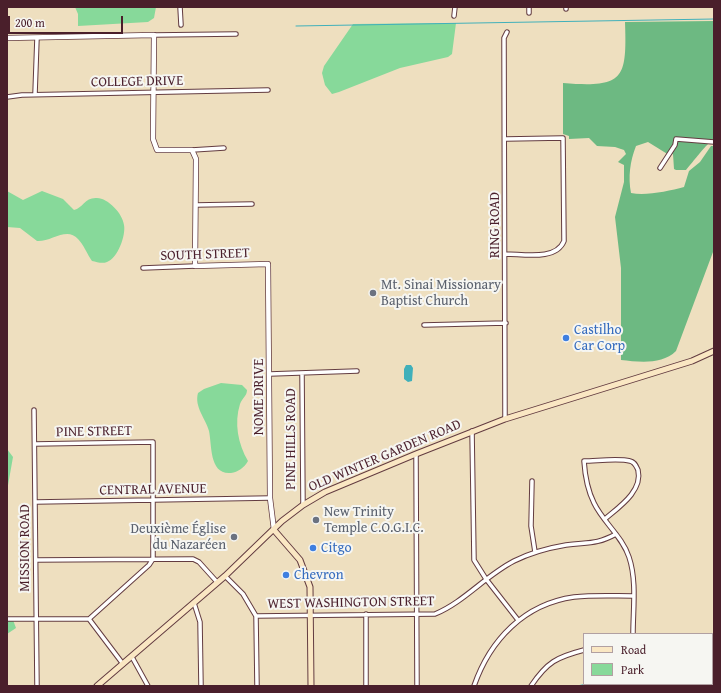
<!DOCTYPE html>
<meta charset="utf-8">
<style>
body{margin:0}
#map{position:relative;width:721px;height:693px;overflow:hidden;background:#eedfbf;font-family:"Gentium Book Plus",serif}
canvas{display:block}
.frame{position:absolute;inset:0;border:8px solid #4a1f2b;pointer-events:none}
.legend{position:absolute;left:583px;top:633px;width:130px;height:52px;box-sizing:border-box;background:#f6f6f2;border:1px solid #b1a0a2;margin:0;padding:5px 7px;list-style:none;font-size:12px;color:#4a1f2b}
.legend li{display:flex;align-items:center;gap:8px;height:20px}
.legend b{width:20px;border:1px solid #b1a0a2}
.scale{position:absolute;left:8px;top:16px;width:115px;height:18px;box-sizing:border-box;border:2px solid #4a1f2b;border-top:0;padding-left:5px;font-size:12px;line-height:14px;white-space:nowrap;color:#4a1f2b;-webkit-text-stroke:3px #f6f6f2;paint-order:stroke}
</style>
<div id="map">
<canvas width="721" height="693"></canvas>
<div class="frame"></div>
<ul class="legend">
<li><b style="height:5px;background:#fae7c3"></b>Road</li>
<li><b style="height:11px;background:#87d99a"></b>Park</li>
</ul>
<div class="scale">200 m</div>
</div>
<script>
const c = document.querySelector('canvas').getContext('2d');
c.lineJoin = 'round';
function paint(path, color) {
  c.fillStyle = color;
  c.fill(path, 'evenodd');
}
function strokePath(path, color, width, dash) {
  c.strokeStyle = color;
  c.lineWidth = width;
  c.lineCap = dash ? 'butt' : 'round';
  c.setLineDash(dash || []);
  c.stroke(path);
}
function write(font, color, halo, rows, align = 'center') {
  c.font = font + ' "Gentium Book Plus",serif';
  c.lineWidth = 4;
  c.setLineDash([]);
  c.textBaseline = 'middle';
  c.strokeStyle = halo;
  c.fillStyle = color;
  for (const [text, x, y, turn = 0] of rows) {
    c.save();
    c.translate(x, y);
    c.rotate((+turn || 0) * Math.PI / 180);
    c.textAlign = isNaN(turn) ? turn : align;
    if (halo) c.strokeText(text, 0, 0);
    c.fillText(text, 0, 0);
    c.restore();
  }
}
const green = new Path2D(`
 M75,7H156L154,18L148,22L78,26V14Z
 M456,23L452,54L448,57L400,68L339,92L332,94L325,85L322,73L324,66L353,24Z
 M7,191L23,200L42,191L63,199L74,210C83,208 85,197 97,198C108,198 123,214 124,225C126,235 118,258 107,262C102,264 97,262 92,261C87,254 84,245 78,239C67,226 51,242 37,241L20,228L7,227Z
 M221,383L242,385L247,390C247,396 242,398 240,404C234,423 238,444 248,461C244,468 238,472 231,473C209,475 212,445 209,431C206,419 194,407 198,393L204,389Z
 M7,449L13,457L7,491Z
 M7,618L13,620L16,628L7,634Z`);
const forest = new Path2D(`
 M714,21V139C708,142 692,163 686,170H676L674,169L673,154L669,155L648,142L636,146C630,161 628,177 631,193C646,196 669,191 684,187L689,171L700,162L711,146H714L713,252L676,351C662,365 639,362 621,360V268L615,217L624,182V165L618,162L626,154L624,150L615,147L597,146L589,138L569,139V136L563,134V83C624,88 627,79 625,22Z`);
const water = new Path2D(`
 M406,365H411L413,368L412,381L408,382L404,379V369Z
 M714,656V686H698V684H712V657Z
 M584,684H663V686H575Z`);
const stream = new Path2D(`
 M296,26L714,19`);
const minor = new Path2D(`
 M180,7L181,25
 M529,7V13
 M566,7V9
 M454,16L455,7
 M154,35L236,34
 M35,94L37,38
 M7,97L22,95L268,90
 M506,139L563,138L564,241C556,261 523,254 506,254
 M192,150L224,148
 M660,168L675,145L676,139L714,142
 M196,205L252,204
 M143,268L195,266
 M424,325L506,323
 M302,373L303,505
 M270,374L357,371
 M34,410L37,686
 M505,419L504,38L507,32
 M472,431L474,560L486,579L518,620
 M35,444L153,442V559L149,565L89,619
 M416,454L417,686
 M532,481L531,526L535,552
 M36,502L270,498
 M605,519C619,507 643,491 638,470C636,466 635,462 630,461C619,458 596,461 584,461C585,476 587,489 594,503C603,522 622,536 629,557C637,581 633,609 633,634
 M36,560L193,559L199,562L217,582
 M225,576L243,594L256,616L257,686
 M194,603L200,622L201,686
 M256,616L435,614C464,602 485,576 514,561C530,553 548,548 566,545C587,542 596,545 616,534
 M7,619H89
 M89,619L123,664
 M132,657L148,686
 M366,686V614
 M474,686C490,640 524,604 574,597C594,595 613,596 633,596
 M531,686C547,662 557,657 584,650`);
const tertiary = new Path2D(`
 M7,38L154,35L153,139L157,150H192L196,159L195,266L268,264L270,498L274,530`);
const secondary = new Path2D(`
 M274,530L300,560L310,587L311,686
 M97,686L225,576L282,521L303,505L325,492L416,454L505,419L692,361L714,351`);
const markers = [
 [373,293,4,"#6b7280"],
 [566,338,4,"#3f7fe0"],
 [316,520,4,"#6b7280"],
 [234,537,4,"#6b7280"],
 [313,548,4,"#3f7fe0"],
 [286,575,4,"#3f7fe0"]
];
const streetNames = [
 ["COLLEGE DRIVE",137,82,-1],
 ["RING ROAD",495,225,-90],
 ["SOUTH STREET",205,255,-2],
 ["NOME DRIVE",259,397,-90],
 ["PINE STREET",94,432,-1],
 ["PINE HILLS ROAD",291,439,-90],
 ["OLD WINTER GARDEN ROAD",385,456,-23],
 ["CENTRAL AVENUE",153,490,-1],
 ["MISSION ROAD",25,548,-90],
 ["WEST WASHINGTON STREET",351,603,-1]
];
const worshipNames = [
 ["Mt. Sinai Missionary",381,285],
 ["Baptist Church",381,301],
 ["New Trinity",324,512],
 ["Temple C.O.G.I.C.",324,528],
 ["Deuxième Église",226,529,"right"],
 ["du Nazaréen",226,545,"right"]
];
const shopNames = [
 ["Castilho",574,330],
 ["Car Corp",574,346],
 ["Citgo",321,548],
 ["Chevron",294,575]
];
paint(green, '#87d99a');
paint(forest, '#6db982');
paint(water, '#40b0ba');
strokePath(stream, '#40b0ba', 1);
strokePath(minor, '#633c41', 5.5);
strokePath(tertiary, '#633c41', 6);
strokePath(secondary, '#633c41', 7);
strokePath(minor, '#fff', 3.5);
strokePath(tertiary, '#fff', 4.5);
strokePath(secondary, '#fae7c3', 5);
for (const [x, y, r, color] of markers) {
  const dot = new Path2D();
  dot.arc(x, y, r, 0, 2 * Math.PI);
  c.fillStyle = color;
  c.fill(dot);
  strokePath(dot, '#f6f6f2', 1.5);
}
write('14px', '#4a1f2b', '#f6f6f2', streetNames);
write('14px', '#5b616d', '#f6f6f2', worshipNames, 'left');
write('14px', '#366cbe', '#f6f6f2', shopNames, 'left');
</script>
